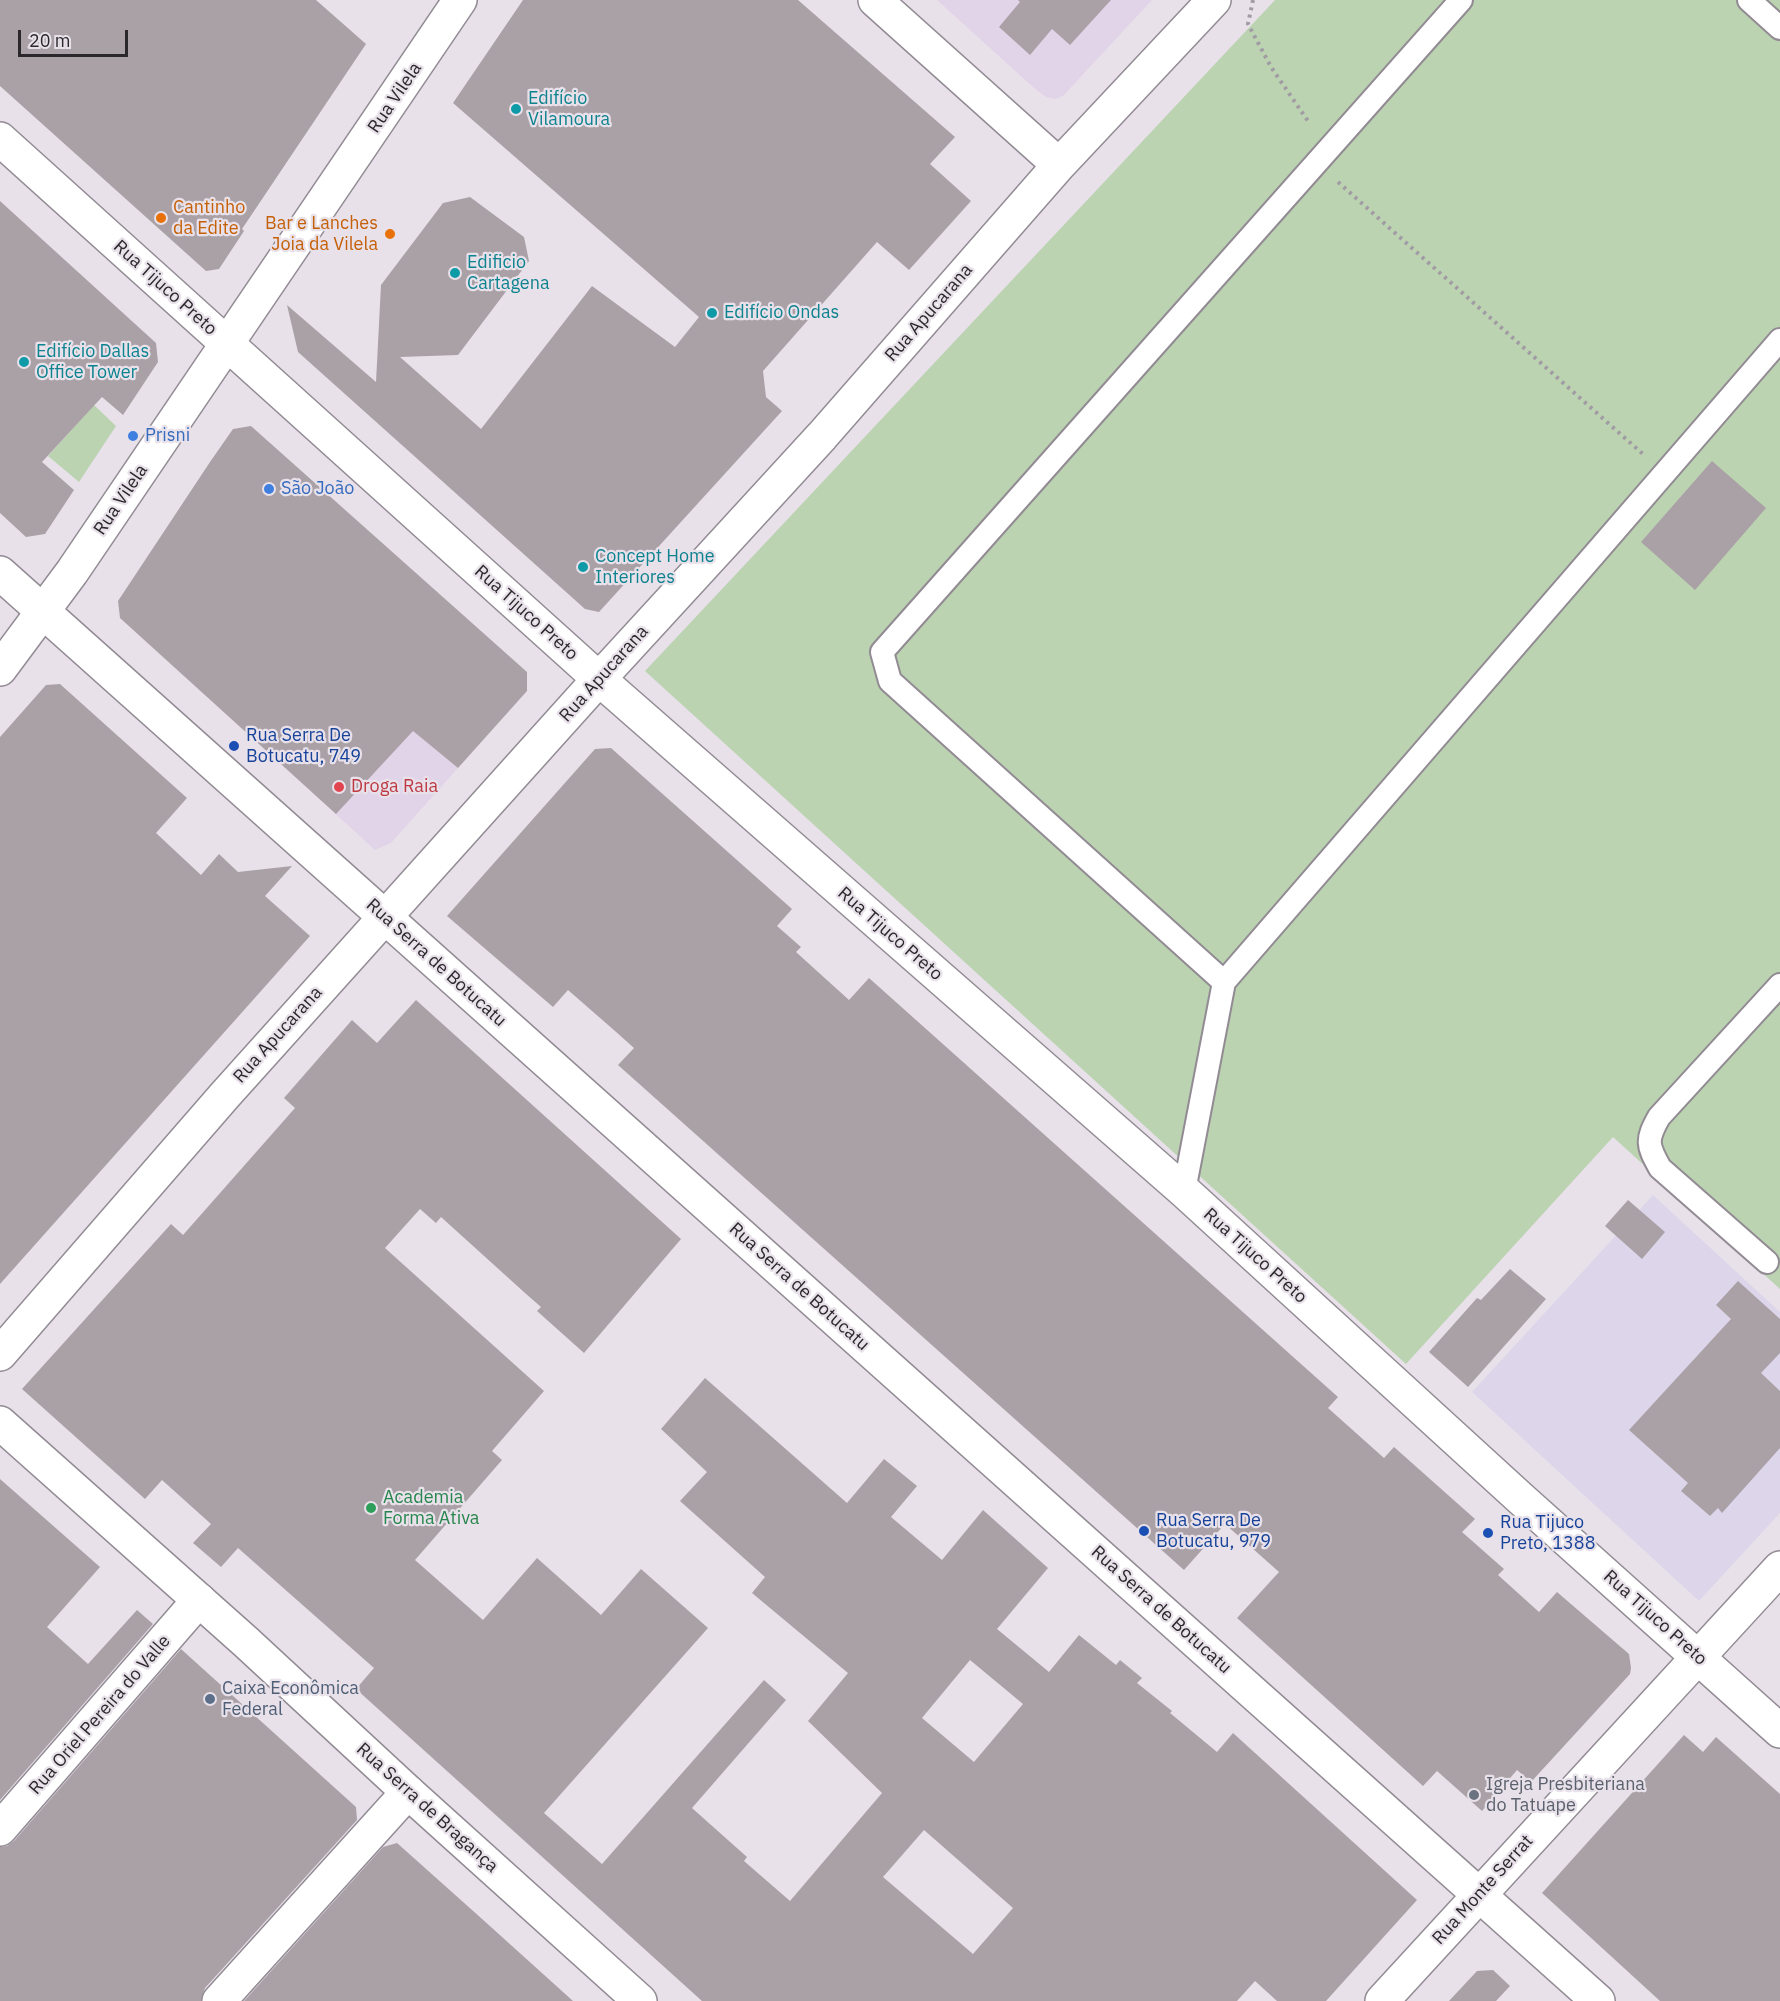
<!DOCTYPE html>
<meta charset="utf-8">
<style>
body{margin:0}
#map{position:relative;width:1780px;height:2001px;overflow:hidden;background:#e8e1ea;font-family:"IBM Plex Sans",sans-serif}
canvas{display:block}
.scale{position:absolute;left:18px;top:30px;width:110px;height:27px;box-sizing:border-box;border:3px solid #2b282c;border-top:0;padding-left:8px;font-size:18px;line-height:21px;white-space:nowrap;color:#2b282c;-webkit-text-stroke:4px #e8e1ea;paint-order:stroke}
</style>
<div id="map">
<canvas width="1780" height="2001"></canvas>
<div class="scale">20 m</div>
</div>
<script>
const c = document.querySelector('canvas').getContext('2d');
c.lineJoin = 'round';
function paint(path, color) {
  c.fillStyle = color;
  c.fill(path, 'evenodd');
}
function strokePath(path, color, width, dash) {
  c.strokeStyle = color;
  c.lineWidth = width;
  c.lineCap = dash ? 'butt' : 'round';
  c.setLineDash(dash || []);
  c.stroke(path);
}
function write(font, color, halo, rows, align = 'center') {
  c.font = font + ' "IBM Plex Sans",sans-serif';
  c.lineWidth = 4.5;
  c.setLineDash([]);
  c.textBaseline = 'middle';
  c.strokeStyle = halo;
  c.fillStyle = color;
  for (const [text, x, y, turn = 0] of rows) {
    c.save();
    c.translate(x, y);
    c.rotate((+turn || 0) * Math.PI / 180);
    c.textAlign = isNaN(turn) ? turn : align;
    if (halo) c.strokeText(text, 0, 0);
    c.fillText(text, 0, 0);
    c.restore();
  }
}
const commercial = new Path2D(`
 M937,0H1152L1063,96L1055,99L1046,97L1034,88Z
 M350,644L389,711L458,768L391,843L375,850L261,746Z`);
const education = new Path2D(`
 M1653,1195L1780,1312V1513L1699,1601L1472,1392Z`);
const green = new Path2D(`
 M1275,0H1780V1289L1613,1137L1406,1364L645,671Z
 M94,405L116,426L79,482L48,456Z`);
const building = new Path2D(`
 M0,0H316L366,44L242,229L244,231L219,269L206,271L0,86Z
 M523,0H798L955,137L930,164L971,201L909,270L877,242L763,371L766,397L782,411L599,612L585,609L298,352L287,305L376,382L381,285L443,203L470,197L524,237L529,261L458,355L400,357L481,429L592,286L675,347L699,317L453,103Z
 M1018,0H1111L1070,45L1052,29L1030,55L999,27L1020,2Z
 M0,201L156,343L158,362L123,415L102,397L42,462L74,490L45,534L26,537L0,513Z
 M251,426L527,672V691L458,768L413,731L336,814L120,618L118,601L210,462L233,429Z
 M1712,461L1766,508L1695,590L1641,542Z
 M60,684L187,798L156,833L201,875L219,854L238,872L292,866L265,896L310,936L0,1284V737L46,685Z
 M611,748L792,909L777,926L801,947L796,952L849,1000L869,978L1338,1397L1328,1408L1384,1458L1394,1447L1475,1519L1462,1532L1504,1569L1498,1575L1539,1612L1557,1592L1629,1654L1631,1668L1630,1674L1531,1782L1517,1770L1482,1811L1437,1771L1423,1786L1237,1618L1279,1572L1225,1524L1184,1570L618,1065L634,1048L615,1031L568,990L553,1007L447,916L595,749Z
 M416,1000L681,1239L584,1353L537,1311L541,1307L525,1293L441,1217L436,1223L420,1209L385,1248L544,1391L492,1451L502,1460L415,1560L483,1620L537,1558L601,1615L641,1569L708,1628L544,1813L602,1864L764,1680L786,1700L692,1808L747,1857L744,1861L790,1901L882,1793L808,1721L848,1673L752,1593L765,1577L680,1501L707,1472L661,1429L705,1378L847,1503L884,1459L917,1486L891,1517L942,1560L983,1510L1048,1568L997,1629L1049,1672L1079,1635L1116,1665L1120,1660L1142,1678L1137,1683L1172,1711L1170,1713L1217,1752L1233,1733L1417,1900L1326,2001H1277L1255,1981L1237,2001H702L356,1689L374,1668L238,1548L221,1567L193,1543L211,1524L162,1480L145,1499L22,1389L171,1224L183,1235L295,1108L284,1098L352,1020L377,1043ZM970,1660L1023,1704L974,1762L922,1718ZM924,1830L1013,1908L973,1954L883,1877Z
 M1628,1200L1665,1232L1642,1259L1605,1226Z
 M1510,1269L1546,1299L1468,1387L1429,1352L1477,1298L1481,1300Z
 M1738,1281L1780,1319V1353L1761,1373L1780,1391V1448L1722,1513L1718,1508L1710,1516L1681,1491L1688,1483L1629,1430L1731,1319L1716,1305Z
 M0,1479L100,1567L47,1627L88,1664L137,1610L153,1624L0,1800Z
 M181,1649L356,1807L357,1820L205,1988L201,2001H0V1847L7,1846L14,1841Z
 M1684,1735L1703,1752L1716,1737L1780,1794V2001H1660L1542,1893Z
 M397,1843L481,1918L573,2001H244L383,1847Z
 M1493,1970L1510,1986L1496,2001H1449L1477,1971Z`);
const path = new Path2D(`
 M1253,0L1248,24L1271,67L1310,124
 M1338,182L1644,455`);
const lane = new Path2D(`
 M1749,0L1780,28
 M1224,982L890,681L882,652L1461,0
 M1184,1191L1224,982L1780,340
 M1767,1262L1660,1168C1647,1145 1646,1140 1659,1117L1780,985`);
const street = new Path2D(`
 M875,0L1059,165
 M0,139L599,679L1184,1191L1519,1497L1780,1731
 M0,669L72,572L460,0
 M0,1354L225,1095L599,679L822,436L1059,165L1214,0
 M0,1829L199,1600
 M219,2001L408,1792
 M1382,2001L1780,1568`);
const secondary = new Path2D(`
 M0,573L1598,2001
 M0,1423L246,1642L408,1792L640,2001`);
const markers = [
 [516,109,6,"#0f9aa8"],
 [161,218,6,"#e8710a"],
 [390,234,6,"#e8710a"],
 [455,273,6,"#0f9aa8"],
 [712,313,6,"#0f9aa8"],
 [24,362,6,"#0f9aa8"],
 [133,436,6,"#3f7fe0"],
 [269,489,6,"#3f7fe0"],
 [583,567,6,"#0f9aa8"],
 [234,746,6,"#1a4fb4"],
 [339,787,6,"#e0444e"],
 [371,1508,6,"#2e9e5b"],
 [1144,1531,6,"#1a4fb4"],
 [1488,1533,6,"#1a4fb4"],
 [210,1699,6,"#5c6f8a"],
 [1474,1795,6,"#6b7280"]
];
const streetNames = [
 ["Rua Vilela",395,98,-56],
 ["Rua Tijuco Preto",165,288,42],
 ["Rua Apucarana",929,313,-49],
 ["Rua Vilela",121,500,-56],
 ["Rua Tijuco Preto",526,613,42],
 ["Rua Apucarana",604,674,-48],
 ["Rua Tijuco Preto",890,934,41],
 ["Rua Serra de Botucatu",436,963,42],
 ["Rua Apucarana",278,1035,-48],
 ["Rua Tijuco Preto",1255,1256,42],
 ["Rua Serra de Botucatu",799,1287,42],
 ["Rua Serra de Botucatu",1161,1610,42],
 ["Rua Tijuco Preto",1655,1618,42],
 ["Rua Oriel Pereira do Valle",100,1715,-49],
 ["Rua Serra de Bragança",427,1808,42],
 ["Rua Monte Serrat",1483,1890,-48]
];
const cultureNames = [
 ["Edifício",528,99],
 ["Vilamoura",528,120],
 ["Edificio",467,263],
 ["Cartagena",467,284],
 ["Edifício Ondas",724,313],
 ["Edifício Dallas",36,352],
 ["Office Tower",36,373],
 ["Concept Home",595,557],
 ["Interiores",595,578]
];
const foodNames = [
 ["Cantinho",173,208],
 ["da Edite",173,229],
 ["Bar e Lanches",378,224,"right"],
 ["Joia da Vilela",378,245,"right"]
];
const shopNames = [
 ["Prisni",145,436],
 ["São João",281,489]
];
const transitNames = [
 ["Rua Serra De",246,736],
 ["Botucatu, 749",246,757],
 ["Rua Serra De",1156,1521],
 ["Botucatu, 979",1156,1542],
 ["Rua Tijuco",1500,1523],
 ["Preto, 1388",1500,1544]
];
const healthNames = [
 ["Droga Raia",351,787]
];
const leisureNames = [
 ["Academia",383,1498],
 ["Forma Ativa",383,1519]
];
const serviceNames = [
 ["Caixa Econômica",222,1689],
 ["Federal",222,1710]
];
const worshipNames = [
 ["Igreja Presbiteriana",1486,1785],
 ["do Tatuape",1486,1806]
];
paint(commercial, '#e1d4e8');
paint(education, '#ddd6eb');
paint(green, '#bbd3b1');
paint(building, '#aaa1a7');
strokePath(lane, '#928b94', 26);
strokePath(street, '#928b94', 36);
strokePath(secondary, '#928b94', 36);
strokePath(path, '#a19ca3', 4, [3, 4.5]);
strokePath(lane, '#fff', 22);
strokePath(street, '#fff', 33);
strokePath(secondary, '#fff', 33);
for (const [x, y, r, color] of markers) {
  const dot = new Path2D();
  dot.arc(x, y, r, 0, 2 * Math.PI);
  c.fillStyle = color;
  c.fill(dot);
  strokePath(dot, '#e8e1ea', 2);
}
write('18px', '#2b282c', '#e8e1ea', streetNames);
write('18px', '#0d838f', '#e8e1ea', cultureNames, 'left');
write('18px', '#c56008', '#e8e1ea', foodNames, 'left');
write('18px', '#366cbe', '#e8e1ea', shopNames, 'left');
write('18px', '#164399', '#e8e1ea', transitNames, 'left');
write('18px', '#be3a42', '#e8e1ea', healthNames, 'left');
write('18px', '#27864d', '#e8e1ea', leisureNames, 'left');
write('18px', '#4e5e75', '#e8e1ea', serviceNames, 'left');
write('18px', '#5b616d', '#e8e1ea', worshipNames, 'left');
</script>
